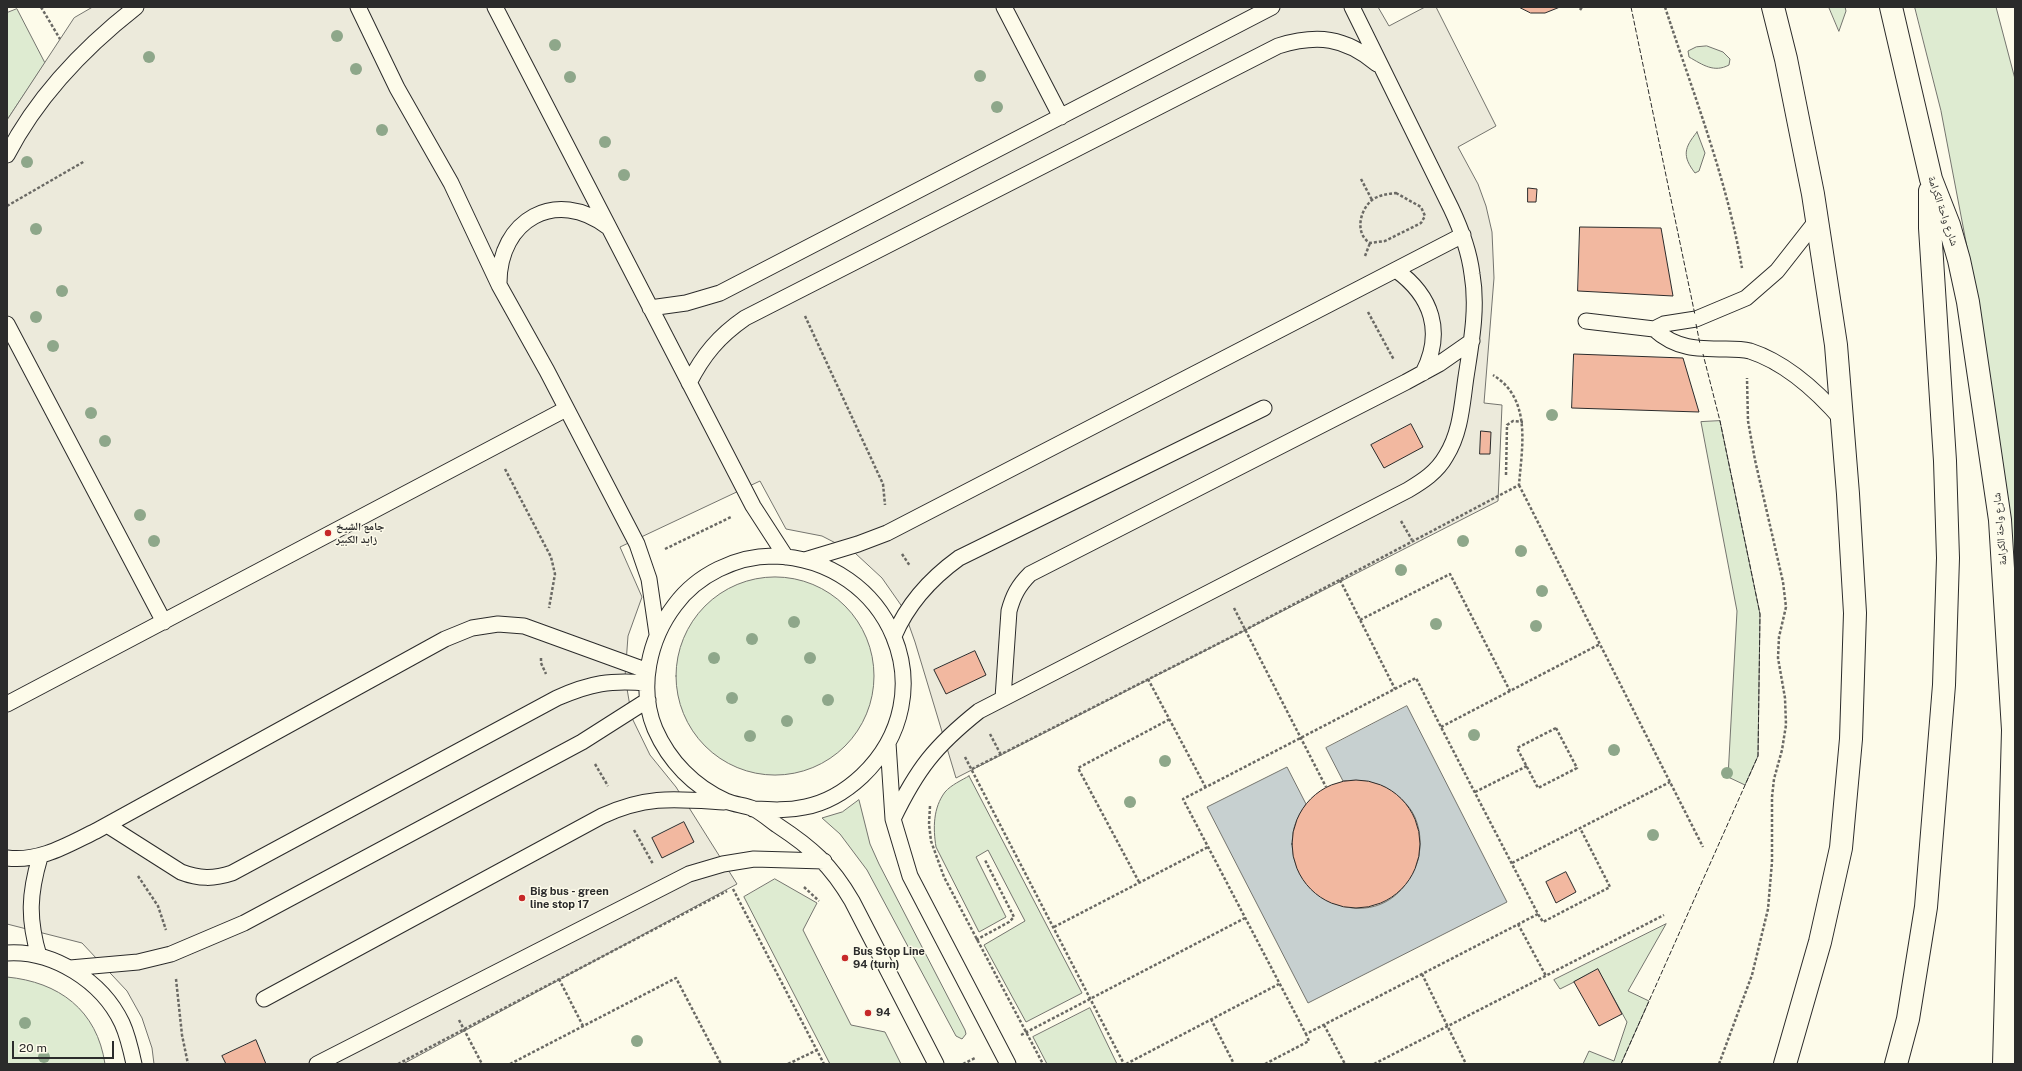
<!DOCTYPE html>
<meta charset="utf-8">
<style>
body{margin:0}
#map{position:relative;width:2022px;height:1071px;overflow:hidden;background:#fdfbea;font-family:"Public Sans",sans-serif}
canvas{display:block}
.frame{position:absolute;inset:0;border:8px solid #2b2b2b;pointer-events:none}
.scale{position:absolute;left:12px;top:1041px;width:102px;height:18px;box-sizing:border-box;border:2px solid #2b2b2b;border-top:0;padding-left:5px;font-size:12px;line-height:14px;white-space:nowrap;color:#2b2b2b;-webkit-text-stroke:3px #fdfbea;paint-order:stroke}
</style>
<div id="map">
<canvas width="2022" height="1071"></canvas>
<div class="frame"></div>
<div class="scale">20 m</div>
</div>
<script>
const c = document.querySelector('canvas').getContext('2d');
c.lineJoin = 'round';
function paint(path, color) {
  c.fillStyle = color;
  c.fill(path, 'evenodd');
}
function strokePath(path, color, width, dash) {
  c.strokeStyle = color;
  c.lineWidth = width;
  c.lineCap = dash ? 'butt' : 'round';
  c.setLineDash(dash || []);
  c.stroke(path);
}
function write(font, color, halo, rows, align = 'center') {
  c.font = font + ' "Public Sans","Noto Naskh Arabic",sans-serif';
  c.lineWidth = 3;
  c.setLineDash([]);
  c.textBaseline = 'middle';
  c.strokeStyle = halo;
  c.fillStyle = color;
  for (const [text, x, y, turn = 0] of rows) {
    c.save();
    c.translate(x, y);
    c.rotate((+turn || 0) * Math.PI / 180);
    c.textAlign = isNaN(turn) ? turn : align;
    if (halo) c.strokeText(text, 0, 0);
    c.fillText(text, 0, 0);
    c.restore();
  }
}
const green = new Path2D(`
 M1829,7H1845L1846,11L1839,31Z
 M1915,7H1996L2015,79V649L1983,331L1941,111Z
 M17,9L45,63L7,120V13Z
 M1707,46L1723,52L1730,59L1729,65C1714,73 1703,65 1689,57L1688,51L1696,47Z
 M1697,132L1705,153L1699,171L1695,173C1682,156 1684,148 1697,132Z
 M1720,421L1760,614L1758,756L1745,785L1728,777L1737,611L1701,422Z
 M676 676a99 99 0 1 1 198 0a99 99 0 1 1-198 0Z
 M969,776L1082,993L1026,1022L984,945L1025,921L988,850L976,857L1006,917L979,932L936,847C933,828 933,808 945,792C951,785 962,780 969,776Z
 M859,800L870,844L879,864L965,1030L966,1034L962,1039L956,1036L867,870L840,834L822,818L842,812Z
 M775,879L817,903L803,930L851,1025L885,1032L901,1064H830L744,897Z
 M1666,924L1628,991L1649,1001L1621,1064H1583L1589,1051L1614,1061L1627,1022L1598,970L1560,989L1554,980Z
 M7,977C59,982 97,1010 105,1064H7Z
 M1090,1008L1117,1064H1047L1033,1037Z`);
const parking = new Path2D(`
 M93,7H1378L1389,26L1425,7H1436L1496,126L1458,147L1478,184L1486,206L1492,232L1494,278L1484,403L1502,405L1498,501L956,778L915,642L903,608L882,578L855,553L822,536L786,529L760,481L620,547L642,597L628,636L625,677L632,718L650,755L676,787L737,884L403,1064H154L152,1048L142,1018L127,991L82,943L7,924V120L74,18Z`);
const water = new Path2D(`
 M1407,706L1507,902L1308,1003L1207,807L1287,767L1306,804C1302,811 1296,820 1294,828C1278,898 1375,941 1410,877C1414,870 1418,863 1419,855C1422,839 1419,819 1408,806C1391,786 1369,778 1343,781L1326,748Z`);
const building = new Path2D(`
 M1519,7H1560L1545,13H1531Z
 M1528,188L1537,189L1536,202H1528Z
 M1580,227L1661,228L1673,296L1578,291Z
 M1574,354L1683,358L1699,412L1572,408Z
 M1411,424L1423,447L1384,468L1371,445Z
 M1481,431L1491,432L1490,454H1480Z
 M975,651L986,675L946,694L934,670Z
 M1292 844a64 64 0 1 1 128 0a64 64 0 1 1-128 0Z
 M684,822L694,842L662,858L652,838Z
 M1566,872L1576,892L1556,903L1546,882Z
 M1598,969L1622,1014L1599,1026L1574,982Z
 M256,1040L266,1064H226L222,1056Z`);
const path = new Path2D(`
 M41,7L60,39
 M1665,7C1693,93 1727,179 1742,268
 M1580,10L1582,7
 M1361,179L1372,200
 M1396,193L1421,207L1425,216L1421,223L1385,241L1370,243C1355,234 1359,211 1372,200C1379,195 1387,194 1396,193Z
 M7,206L85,161
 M1365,256L1370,243
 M1368,312L1394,360
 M805,316L883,484L885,505
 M505,469L551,557L555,574L549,608
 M1506,475L1507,425L1513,421L1523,422
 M1519,485L1703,847
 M1401,521L1412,540
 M665,549L731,517
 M902,554L910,566
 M1340,580L1395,689
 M1234,608L1326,787
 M1360,620L1450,574L1510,691
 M541,658V663L546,674
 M1148,679L1206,788
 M1441,727L1600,644
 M1556,728L1577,768L1538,788L1517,748Z
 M990,734L1001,755
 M965,757L1124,1064
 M595,764L608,786
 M972,769L1245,630L1519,485C1522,446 1532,399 1493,375
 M1475,792L1527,766
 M930,806L929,824L931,841L944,877L1043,1064
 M634,830L653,864
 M1512,863L1670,782
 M138,876L158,906L166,930
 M1139,882L1078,768L1170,719
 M804,887L819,901
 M733,889L824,1064
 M1538,914L1306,1034L1183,799L1416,678C1456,757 1497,835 1538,914L1543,922L1610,887L1580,828
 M1518,924L1546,976
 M1054,927L1208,847
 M976,940L1009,922L1014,917L985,860
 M1422,974L1466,1064
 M176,979L182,1035L188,1064
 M559,979L583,1026
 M1211,1019L1234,1064
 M459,1020L482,1064
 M1324,1025L1345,1064
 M1021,1035L1245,918
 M398,1064L727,891
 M510,1064L676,978L721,1064
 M788,1064L817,1050
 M963,1064L975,1058
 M1126,1064L1279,984
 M1265,1064L1309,1041L1306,1034
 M1374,1064L1664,915
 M1719,1064L1752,975L1768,909L1772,862V797L1774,779L1782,750L1786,725L1785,698L1778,658L1779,637L1786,607L1783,582L1755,460L1748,421L1747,378`);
const service = new Path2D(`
 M358,7L397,88L451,183L499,285L547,371L637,544L649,579L657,634
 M495,7L753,506L786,557
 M1004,7L1061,117
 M7,155C37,97 85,47 136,7
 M1396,270C1432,296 1444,332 1423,373
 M499,283C499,220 556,187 608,227
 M650,308L686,303L720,293L1272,7
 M1586,321L1654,329L1664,324L1696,319L1746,298L1777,271L1817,220
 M7,324L164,622
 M1654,329C1676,349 1697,349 1726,349C1734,349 1742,349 1750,351C1787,363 1818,392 1843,421
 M689,383C703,355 719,336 745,318L1278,46C1317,34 1345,37 1377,64
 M805,560L858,544L887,533L1463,235
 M894,636C908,603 930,579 959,558L1264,408
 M1003,698L1009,611C1013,596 1018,586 1030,574L1406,382L1439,364L1472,341
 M7,704L566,409
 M888,743L893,819L910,876L1008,1064
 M753,809C771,810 787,811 805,807C826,803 846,791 862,776C948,694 890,559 773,556C736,556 697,575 675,605C649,639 638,688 655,729C669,761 694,787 726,801C735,805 745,805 754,809C762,813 770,820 777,825C812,848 831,865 852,901L936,1064
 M893,819C917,769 935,746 979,711L1408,490C1423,481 1437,472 1446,456C1461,432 1462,404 1466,377C1471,344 1478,308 1472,274C1469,250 1461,229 1451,208L1352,7
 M107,825L181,872C199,879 214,879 232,873L557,698C591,683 610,680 647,683
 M7,858C40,862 67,845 96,831L445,639L472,628L498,624L524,626L648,671
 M7,953C53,950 102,981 122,1023C128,1036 131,1050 134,1064
 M39,956C28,919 29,894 40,857
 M70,968L138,962L171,954L244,923L582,742L648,700
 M264,999L602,816C647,795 676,799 724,802
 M317,1064L689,874L723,864L754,859L824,861`);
const tertiary = new Path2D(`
 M1773,7L1786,59L1813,194L1836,345L1848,494L1855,613L1851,739L1841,848L1820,942L1785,1064`);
const trunk = new Path2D(`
 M1891,7L1931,179L1949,225L1959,260L1968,302L2000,520L2013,730L2004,1064
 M1896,1064L1908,1019L1926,907L1944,685L1948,558L1945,461L1930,228V191`);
const fence = new Path2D(`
 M1631,7L1695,315
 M1696,324L1700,344
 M1621,1064L1758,756L1760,614L1720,421L1703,354`);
const trees = [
 [337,36],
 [555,45],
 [149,57],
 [356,69],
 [980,76],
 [570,77],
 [997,107],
 [382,130],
 [605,142],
 [27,162],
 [624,175],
 [36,229],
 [62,291],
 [36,317],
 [53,346],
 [91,413],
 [1552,415],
 [105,441],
 [140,515],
 [154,541],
 [1463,541],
 [1521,551],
 [1401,570],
 [1542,591],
 [794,622],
 [1436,624],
 [1536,626],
 [752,639],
 [714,658],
 [810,658],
 [732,698],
 [828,700],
 [787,721],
 [1474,735],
 [750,736],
 [1614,750],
 [1165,761],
 [1727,773],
 [1130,802],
 [1653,835],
 [25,1023],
 [637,1041],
 [44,1057]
];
const markers = [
 [328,533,4,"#c62828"],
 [522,898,4,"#c62828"],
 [845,958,4,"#c62828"],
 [868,1013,4,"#c62828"]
];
const streetNames = [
 ["شارع واحة الكرامة",1943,211,71],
 ["شارع واحة الكرامة",2000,529,-95]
];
const poiNames = [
 ["جامع الشيخ",336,527],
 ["زايد الكبير",336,540],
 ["Big bus - green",530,892],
 ["line stop 17",530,905],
 ["Bus Stop Line",853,952],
 ["94 (turn)",853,965],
 ["94",876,1013]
];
paint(green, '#deebd1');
strokePath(green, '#74746e', 1);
paint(parking, '#eceadb');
strokePath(parking, '#74746e', 1);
paint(water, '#c7d0d0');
strokePath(water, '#74746e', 1);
paint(building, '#f2b8a0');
strokePath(building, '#2b2b2b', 1);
strokePath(service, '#2b2b2b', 17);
strokePath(tertiary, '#2b2b2b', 24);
strokePath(trunk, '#2b2b2b', 24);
strokePath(path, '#6a6964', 2.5, [3, 2]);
strokePath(service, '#fdfbea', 15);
strokePath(tertiary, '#fdfbea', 22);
strokePath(trunk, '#fdfbea', 22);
strokePath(fence, '#2b2b2b', 1, [5, 2]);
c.fillStyle = '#8ea78a';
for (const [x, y] of trees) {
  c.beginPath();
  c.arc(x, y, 6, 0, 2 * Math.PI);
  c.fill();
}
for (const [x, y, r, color] of markers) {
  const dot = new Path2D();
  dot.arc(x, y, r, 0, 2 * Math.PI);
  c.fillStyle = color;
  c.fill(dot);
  strokePath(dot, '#fdfbea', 1.5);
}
write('11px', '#2b2b2b', '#fdfbea', streetNames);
write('bold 11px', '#2b2b2b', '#fdfbea', poiNames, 'left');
</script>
